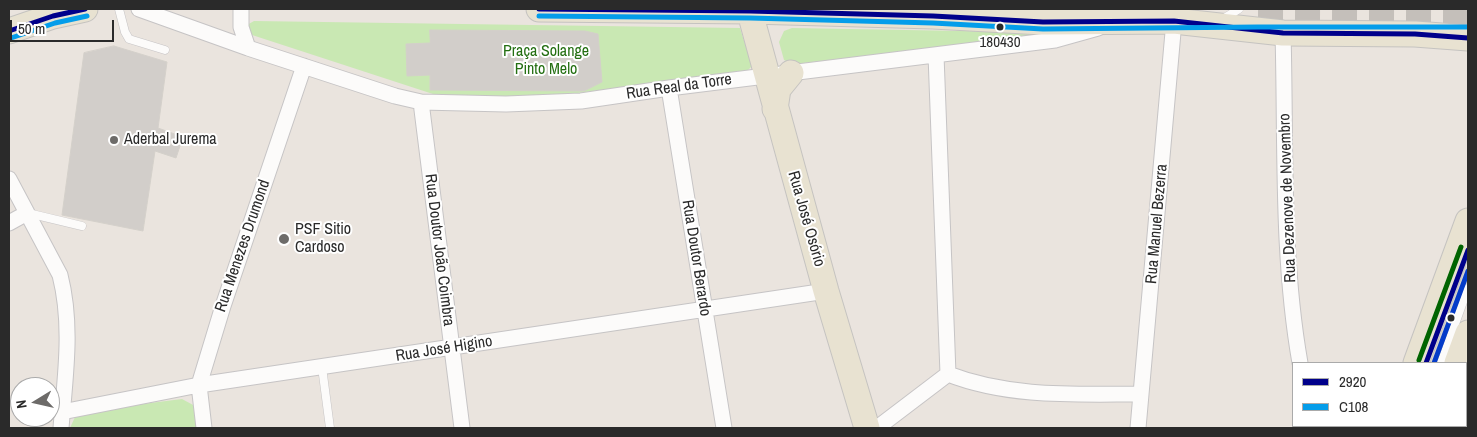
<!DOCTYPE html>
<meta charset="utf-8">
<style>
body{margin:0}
#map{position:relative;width:1477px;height:437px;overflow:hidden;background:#eae4de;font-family:"Archivo Narrow",sans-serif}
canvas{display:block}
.frame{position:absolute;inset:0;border:10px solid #2a2a2a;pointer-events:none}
.legend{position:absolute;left:1292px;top:362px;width:175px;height:65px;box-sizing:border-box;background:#fff;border:1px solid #aaa;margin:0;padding:6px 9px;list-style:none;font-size:15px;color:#2a2a2a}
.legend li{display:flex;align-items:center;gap:10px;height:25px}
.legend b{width:25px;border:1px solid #aaa}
.north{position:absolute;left:10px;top:377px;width:50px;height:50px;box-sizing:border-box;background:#fff;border:1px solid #aaa;border-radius:50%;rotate:261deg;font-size:14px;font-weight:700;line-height:20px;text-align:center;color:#2a2a2a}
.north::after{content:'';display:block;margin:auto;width:18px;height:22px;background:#6d6b69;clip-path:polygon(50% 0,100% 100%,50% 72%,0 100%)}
.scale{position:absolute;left:10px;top:20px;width:104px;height:22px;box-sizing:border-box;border:2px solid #2a2a2a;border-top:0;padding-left:6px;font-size:15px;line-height:18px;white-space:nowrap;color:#2a2a2a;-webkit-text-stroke:4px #fff;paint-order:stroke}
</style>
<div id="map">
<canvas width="1477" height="437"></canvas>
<div class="frame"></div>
<ul class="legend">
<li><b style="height:6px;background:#00008b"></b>2920</li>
<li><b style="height:6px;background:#049dea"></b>C108</li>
</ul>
<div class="north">N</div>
<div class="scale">50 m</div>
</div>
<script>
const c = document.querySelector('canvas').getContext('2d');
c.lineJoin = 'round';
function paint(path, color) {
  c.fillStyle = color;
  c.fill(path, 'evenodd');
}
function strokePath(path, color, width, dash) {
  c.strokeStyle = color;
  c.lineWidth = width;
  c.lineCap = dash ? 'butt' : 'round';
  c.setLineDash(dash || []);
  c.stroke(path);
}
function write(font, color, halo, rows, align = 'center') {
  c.font = font + ' "Archivo Narrow",sans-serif';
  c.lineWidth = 4;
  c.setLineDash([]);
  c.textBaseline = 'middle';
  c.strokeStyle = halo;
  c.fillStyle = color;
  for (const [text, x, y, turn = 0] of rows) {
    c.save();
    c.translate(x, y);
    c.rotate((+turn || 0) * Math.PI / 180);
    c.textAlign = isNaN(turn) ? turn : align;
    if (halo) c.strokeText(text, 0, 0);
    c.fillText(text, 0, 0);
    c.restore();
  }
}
const green = new Path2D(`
 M254,21L740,28L752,66L747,71L547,97L436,95L249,34L247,25Z
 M792,28L1077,33L794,64L784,60L779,42L784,31Z
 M182,399L195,406L199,428H70L75,417L87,411Z`);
const building = new Path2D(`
 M430,30L585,31L598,34L602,82L584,91L430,90V75L407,76L406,44L430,43Z
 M114,46L167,62L158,128L183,137L176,158L155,151L143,231L62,215L84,53Z
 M1466,267L1468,268V282L1463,286L1434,363L1432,362Z`);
const primaryTunnel = new Path2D(`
 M1258,19L1468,20`);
const lane = new Path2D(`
 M119,9L125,32L129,39L165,50
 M1223,19L1239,9
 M28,213L82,226
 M1441,363L1468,288
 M322,367L330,428
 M1418,428L1419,426`);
const street = new Path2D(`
 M139,9L248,48L395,96L421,102L506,104L581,101L669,88L1055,40L1098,28
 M241,9V27L248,48
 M1283,33C1286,142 1281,255 1300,363
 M936,55L948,374
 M669,88L724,428
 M421,102L462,428
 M9,179L60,275C73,326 65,377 61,428
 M9,223L27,213
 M948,374C1010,398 1076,394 1141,394
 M62,412L199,385L826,291
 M1316,426L1317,428
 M204,428L199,385L223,306L304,66
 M877,428L948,374
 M1138,428L1174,21`);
const primary = new Path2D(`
 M539,9L750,11L933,16L1043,22L1174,21L1283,33L1415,34L1468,38
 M749,9L826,291L867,428
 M9,31L53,16L85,9
 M775,109L778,89L791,73
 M1416,363L1468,221
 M1457,363L1468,333
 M1393,428L1394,426
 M1433,428L1434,426`);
const bus1 = new Path2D(`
 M539,9L750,11L933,16L1043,22L1174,21L1283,33L1415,34L1468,38
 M9,31L53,16L85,9
 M1426,363L1468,250`);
const bus2 = new Path2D(`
 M539,16L750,18L933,23L1043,29L1258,27H1468
 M11,38L55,23L87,16`);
const bus3 = new Path2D(`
 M1434,363L1468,271`);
const bus4 = new Path2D(`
 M1419,360L1461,247`);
const markers = [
 [1000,27,4.5,"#2a2a2a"],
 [114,140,5,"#6d6b69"],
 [284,239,6,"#6d6b69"],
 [1451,318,4.5,"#2a2a2a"]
];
const busNames = [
 ["180430",1000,43]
];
const parkNames = [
 ["Praça Solange",546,52],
 ["Pinto Melo",546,70]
];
const streetNames = [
 ["Rua Real da Torre",679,87,-8],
 ["Rua Dezenove de Novembro",1288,198,-92],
 ["Rua José Osório",806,219,74],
 ["Rua Manuel Bezerra",1157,224,-85],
 ["Rua Menezes Drumond",243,246,-71],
 ["Rua Doutor João Coimbra",439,250,83],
 ["Rua Doutor Berardo",696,258,81],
 ["Rua José Higino",444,349,-9]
];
const poiNames = [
 ["Aderbal Jurema",124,140],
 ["PSF Sitio",295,230],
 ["Cardoso",295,248]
];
paint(green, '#c9e8b3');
paint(building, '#d2ceca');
strokePath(building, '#d4d0ca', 1);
strokePath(primaryTunnel, '#c4bfba', 25, [25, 12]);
strokePath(lane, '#c6c4c5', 9);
strokePath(street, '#c6c4c5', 17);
strokePath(primary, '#c5c3c0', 27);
strokePath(lane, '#fcfbfa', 8);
strokePath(street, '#fcfbfa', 15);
strokePath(primary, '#e8e2d1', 25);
strokePath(bus1, '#00008b', 5);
strokePath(bus2, '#049dea', 5);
strokePath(bus3, '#043bc9', 5);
strokePath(bus4, '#006400', 5);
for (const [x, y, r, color] of markers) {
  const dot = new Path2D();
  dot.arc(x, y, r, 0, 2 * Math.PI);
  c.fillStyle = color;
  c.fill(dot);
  strokePath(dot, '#fff', 2);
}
write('15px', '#2a2a2a', '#fff', busNames);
write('16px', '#246f12', '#fff', parkNames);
write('16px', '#2a2a2a', '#fff', streetNames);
write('16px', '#2a2a2a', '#fff', poiNames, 'left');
</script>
